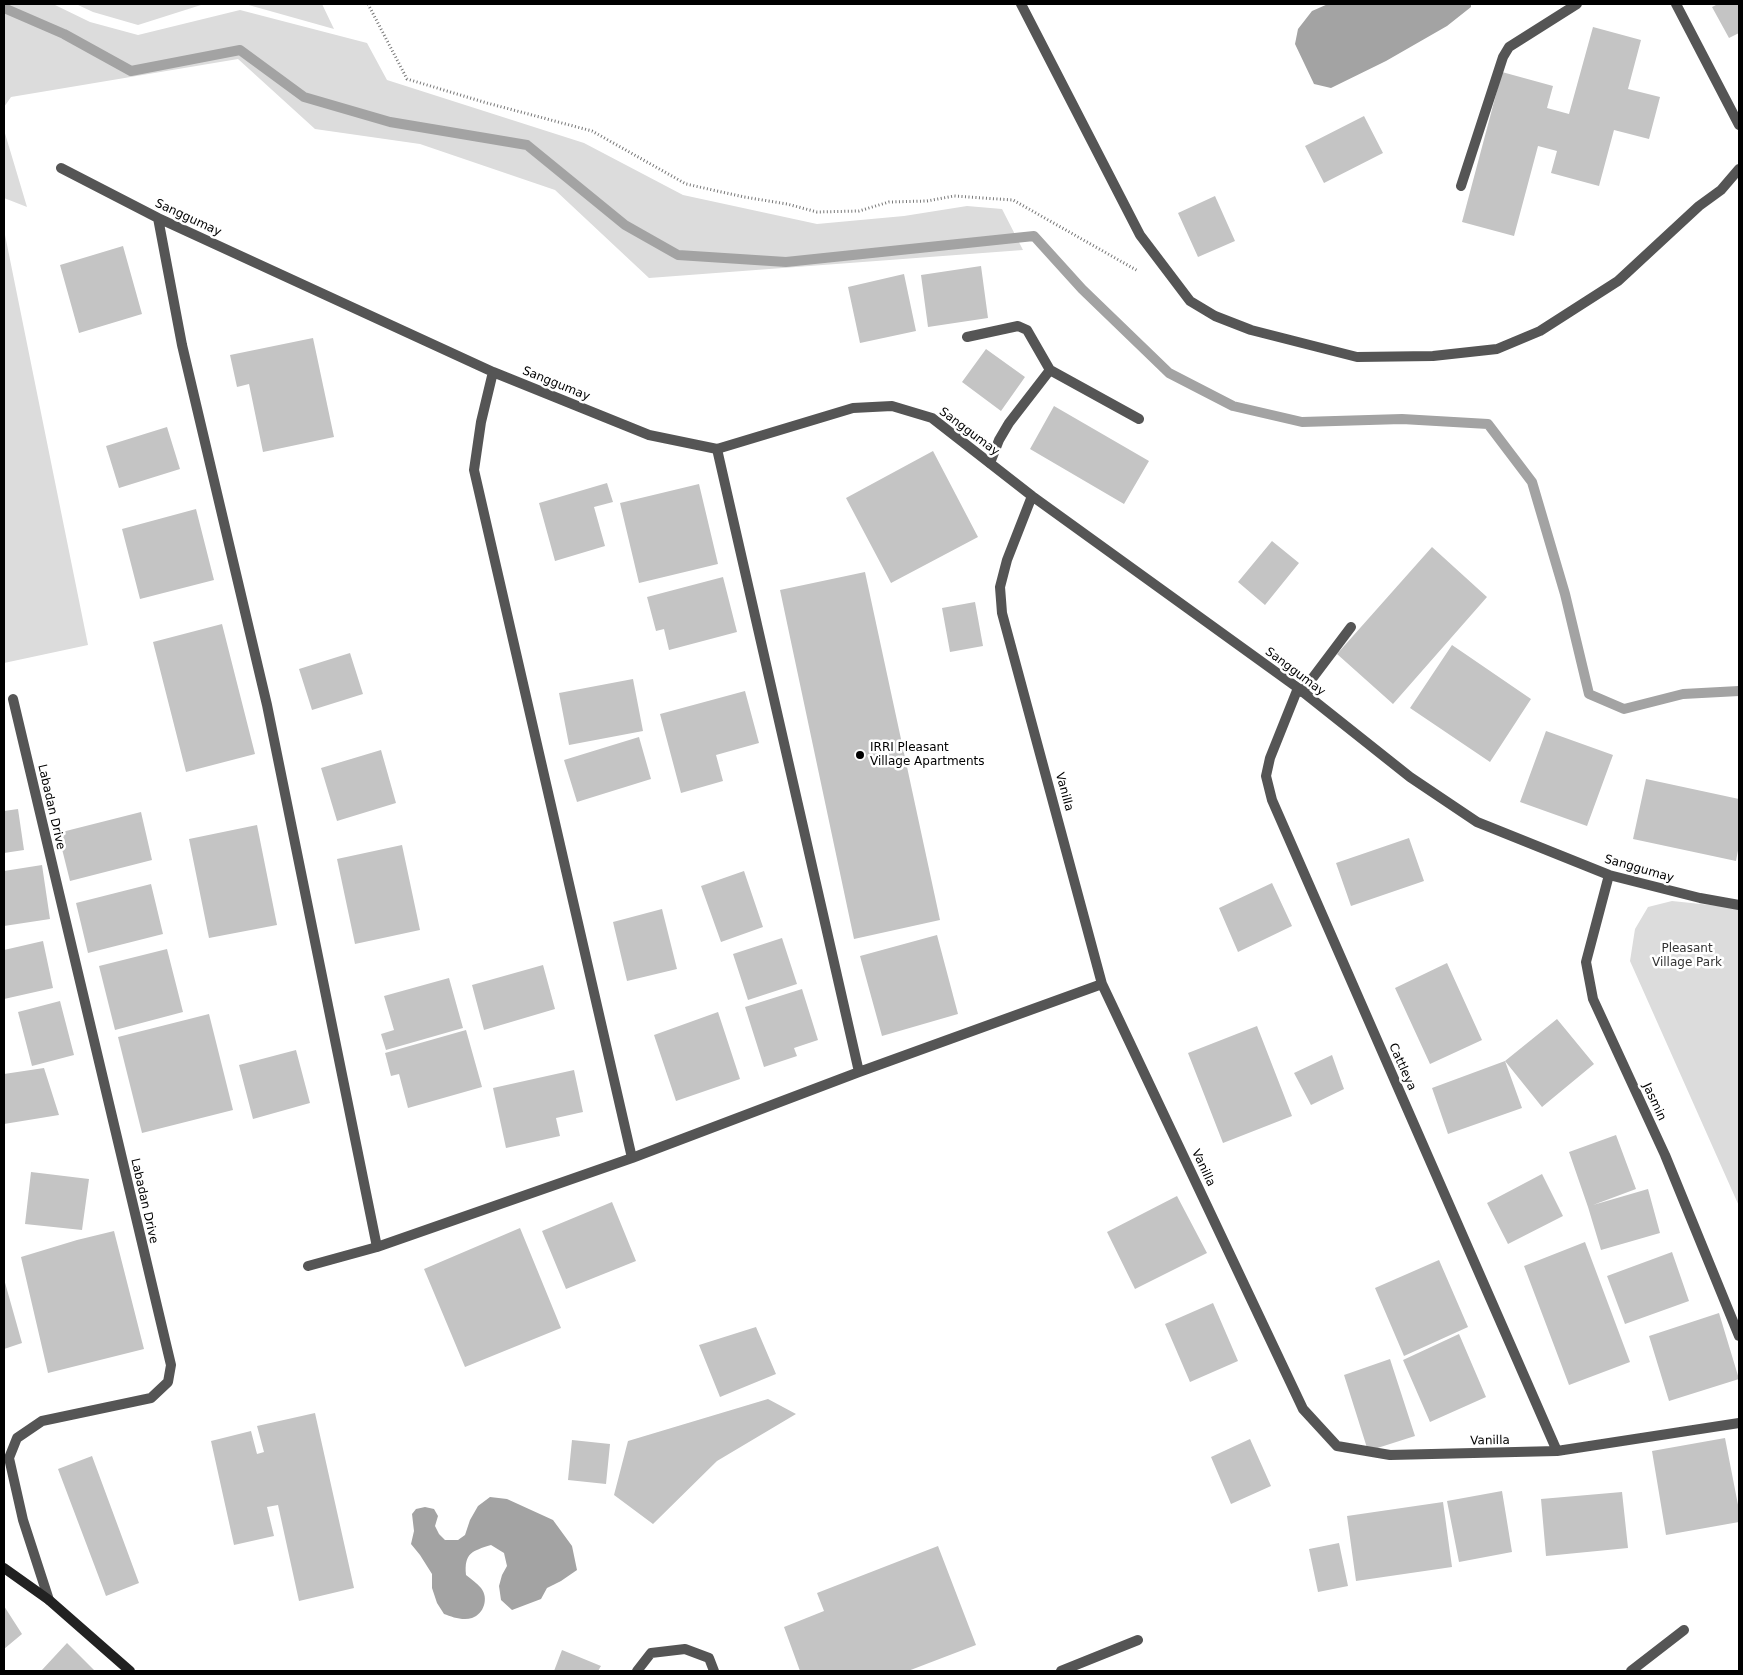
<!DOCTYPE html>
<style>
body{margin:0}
#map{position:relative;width:1743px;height:1675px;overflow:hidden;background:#fff;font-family:"DejaVu Sans",sans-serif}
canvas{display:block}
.frame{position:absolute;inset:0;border:5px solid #000;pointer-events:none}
</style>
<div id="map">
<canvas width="1743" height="1675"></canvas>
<div class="frame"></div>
</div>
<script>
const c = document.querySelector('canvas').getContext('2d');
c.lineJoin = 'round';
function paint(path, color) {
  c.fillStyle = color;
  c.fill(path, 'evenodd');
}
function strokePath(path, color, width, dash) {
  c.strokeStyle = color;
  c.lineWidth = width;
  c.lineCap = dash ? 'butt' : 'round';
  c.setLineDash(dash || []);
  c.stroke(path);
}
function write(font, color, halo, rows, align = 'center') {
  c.font = font + ' "DejaVu Sans",sans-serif';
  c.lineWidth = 5;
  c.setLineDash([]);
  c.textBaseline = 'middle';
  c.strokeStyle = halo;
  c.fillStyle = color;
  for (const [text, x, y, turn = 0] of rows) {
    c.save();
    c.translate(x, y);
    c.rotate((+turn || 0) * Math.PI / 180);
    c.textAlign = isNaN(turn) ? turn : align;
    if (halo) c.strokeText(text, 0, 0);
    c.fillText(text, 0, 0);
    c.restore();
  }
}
const green = new Path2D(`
 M4,4H53L90,22L138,35L240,10L367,43L387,80L584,143L683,195L817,224L904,216L967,206L1002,209L1023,250L649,278L555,190L420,144L315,129L238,59L11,97L4,107Z
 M76,4H216L201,5L138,25L93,12Z
 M245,4H322L334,29Z
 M4,130L27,207L4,198Z
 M4,230L88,645L4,663Z
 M1672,901L1739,908V1206L1630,961L1635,929L1648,907Z`);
const water = new Path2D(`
 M1328,4H1471V7L1447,26L1386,61L1331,88L1314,84L1295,44L1298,29L1312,11Z
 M490,1497L507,1499L553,1520L572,1546L577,1570L561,1581L547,1588L541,1599L512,1610L501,1600L499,1586L502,1575L507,1566L504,1553L491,1545C472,1551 464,1553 466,1575C471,1579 477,1583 481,1588C489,1598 484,1614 472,1618C463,1621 452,1617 444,1614L437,1603L432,1588V1574L420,1555L411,1544L414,1531L412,1514L416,1509L425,1507L434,1509L438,1516L435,1526L439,1534L445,1540H458L465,1535L470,1520L478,1506Z`);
const stream = new Path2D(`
 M4,8L64,34L131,71L240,50L304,97L390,122L527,145L625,225L678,255L786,262L1034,236L1082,289L1169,373L1233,406L1302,422L1402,419L1488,424L1532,482L1565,594L1589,694L1624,709L1683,694L1739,691`);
const building = new Path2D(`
 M1718,4H1739V33L1729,38L1712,7Z
 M1593,27L1641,40L1628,89L1660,97L1649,139L1614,130L1599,186L1551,173L1557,151L1538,146L1514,236L1462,222L1502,72L1553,86L1547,108L1569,114Z
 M1364,116L1383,153L1324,183L1305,146Z
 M1215,196L1235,241L1198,257L1178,213Z
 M123,246L142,314L79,333L60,265Z
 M981,266L988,318L928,327L921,275Z
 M904,274L916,331L860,343L848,287Z
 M313,338L334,437L263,452L249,384L237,387L230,355Z
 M986,349L1025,377L1001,411L962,382Z
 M1054,406L1149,461L1124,504L1030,449Z
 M167,427L180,469L119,488L106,446Z
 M933,451L978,537L891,583L846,498Z
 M607,483L613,502L594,507L605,546L555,561L539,503Z
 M699,484L718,564L639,583L620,503Z
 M196,509L214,580L140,599L122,529Z
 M1272,541L1299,563L1265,605L1238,582Z
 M1432,547L1487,597L1393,704L1337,654Z
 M865,572L940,920L854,939L780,590Z
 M723,577L737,632L669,650L664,629L656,631L647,597Z
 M975,602L983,646L950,652L942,608Z
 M222,624L255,754L186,772L153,642Z
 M1452,645L1531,699L1490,762L1410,708Z
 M350,653L363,694L312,710L299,669Z
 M633,679L643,731L569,745L559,693Z
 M745,691L759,743L716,755L723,781L681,793L660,714Z
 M1546,731L1613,755L1587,826L1520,802Z
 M639,737L651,779L577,802L564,760Z
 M381,750L396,803L337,821L321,768Z
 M1646,779L1739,799V845L1736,861L1633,839Z
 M18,809L24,850L4,853V811Z
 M141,812L152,860L70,881L58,833Z
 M257,825L277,925L209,938L189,839Z
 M1409,838L1424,881L1351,906L1336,863Z
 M402,845L420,930L355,944L337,859Z
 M42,865L50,919L4,926V871Z
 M744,871L763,927L721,942L701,886Z
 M1272,883L1292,926L1238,952L1219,908Z
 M151,884L163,934L88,953L76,903Z
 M662,909L677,969L627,981L613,922Z
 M937,935L958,1014L882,1036L860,956Z
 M782,938L797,984L748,1000L733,954Z
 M43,941L53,988L4,999V950Z
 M167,949L183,1012L115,1030L99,966Z
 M1447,963L1482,1040L1430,1064L1395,988Z
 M543,965L555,1009L484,1030L472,985Z
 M449,978L463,1028L386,1050L381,1034L394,1030L384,996Z
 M802,989L818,1040L794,1048L797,1056L764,1067L745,1007Z
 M60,1001L74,1055L32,1066L18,1012Z
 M718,1012L740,1079L676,1101L654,1035Z
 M209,1014L233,1110L142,1133L118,1037Z
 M1557,1019L1594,1064L1542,1107L1505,1061L1522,1108L1448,1134L1432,1088L1505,1061Z
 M1257,1026L1292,1116L1223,1143L1188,1053Z
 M466,1030L482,1087L408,1108L399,1074L391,1076L385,1053Z
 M296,1050L310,1103L253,1119L239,1065Z
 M1332,1055L1344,1089L1311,1105L1294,1073Z
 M44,1068L59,1115L4,1124V1074Z
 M574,1070L583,1112L556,1118L560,1136L506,1148L493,1088Z
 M1616,1135L1636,1189L1593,1205L1648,1189L1660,1233L1601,1250L1588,1207L1569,1152Z
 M31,1172L89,1179L82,1230L25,1224Z
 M1542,1174L1563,1216L1508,1244L1487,1203Z
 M1177,1196L1207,1253L1135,1289L1107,1232Z
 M612,1202L636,1261L566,1289L542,1231Z
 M520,1228L561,1328L465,1367L424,1269Z
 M114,1231L144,1349L48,1373L21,1257L77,1240Z
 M1585,1242L1630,1362L1569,1385L1524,1266Z
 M1672,1252L1689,1301L1625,1324L1607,1276Z
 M1439,1260L1468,1327L1404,1356L1375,1288Z
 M4,1279L22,1343L4,1349Z
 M1213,1303L1238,1361L1190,1382L1165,1324Z
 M1719,1313L1739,1379L1669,1401L1649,1336Z
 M756,1327L776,1374L720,1397L699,1345Z
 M1459,1334L1486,1397L1430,1422L1403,1360Z
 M1390,1359L1415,1436L1368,1451L1344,1375Z
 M768,1399L796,1414L717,1461L653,1524L614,1495L628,1441Z
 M315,1413L354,1588L299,1601L278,1505L267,1507L274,1536L234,1545L211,1441L251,1431L257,1454L264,1452L257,1426Z
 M1725,1438L1739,1510V1522L1666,1535L1652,1451Z
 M1250,1439L1271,1486L1231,1504L1211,1457Z
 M572,1440L610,1444L606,1484L568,1480Z
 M92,1456L139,1583L106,1596L58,1469Z
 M1502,1491L1512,1552L1459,1562L1447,1501Z
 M1622,1492L1628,1548L1546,1556L1541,1499Z
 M1443,1502L1452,1567L1356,1581L1347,1516Z
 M1339,1543L1348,1586L1318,1592L1309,1549Z
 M938,1546L976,1645L908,1671H800L784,1627L824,1611L817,1593Z
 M4,1606L22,1634L4,1649Z
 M67,1643L95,1671H41Z
 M562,1650L601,1666L598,1671H554Z`);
const path = new Path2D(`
 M368,4L407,79L487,103L592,131L686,184L744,197L787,204L817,212L859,211L889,202L927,201L954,196L1013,200L1138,271`);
const lane = new Path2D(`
 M1021,4L1140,235L1190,301L1215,316L1251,330L1357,357L1433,356L1497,349L1540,331L1618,281L1699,206L1721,190L1739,169
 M1676,4L1739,125
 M1461,186L1503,57L1509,47L1577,4
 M967,337L1018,326L1027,330L1050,370L1009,423L999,440L990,463
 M1050,370L1139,419
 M1302,692L1351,627
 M637,1671L651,1653L685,1649L709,1658L714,1671`);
const street = new Path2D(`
 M61,168L158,218L493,372L649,435L717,449L853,408L892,406L932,418L1032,496L1298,688L1410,777L1477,822L1609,875L1700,898L1739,905
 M158,218L182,345L267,705L377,1247
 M493,372L481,422L474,470L632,1158
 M717,449L859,1072
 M1032,496L1007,560L1000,587L1002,613L1102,984L1303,1409L1337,1446L1390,1455L1557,1451L1739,1423
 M1298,688L1270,758L1266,776L1272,800L1557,1451
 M13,699L171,1365L168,1382L151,1398L42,1421L17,1438L9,1458L23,1520L49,1600
 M1609,875L1586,962L1593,999L1665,1155L1739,1336
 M308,1266L377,1247L632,1158L859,1072L1102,984
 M1061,1671L1138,1640
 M1631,1671L1684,1630`);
const secondary = new Path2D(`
 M4,1568L49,1600L130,1671`);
const markers = [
 [860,755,5,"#000"]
];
const streetNames = [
 ["Sanggumay",188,218,25],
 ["Sanggumay",556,384,22],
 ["Sanggumay",969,432,37],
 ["Sanggumay",1295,672,37],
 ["Vanilla",1064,792,75],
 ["Labadan Drive",51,807,77],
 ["Sanggumay",1639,869,16],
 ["Cattleya",1402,1067,66],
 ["Jasmin",1654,1102,65],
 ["Vanilla",1203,1168,65],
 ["Labadan Drive",144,1201,77],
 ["Vanilla",1490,1441,-1]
];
const poiNames = [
 ["IRRI Pleasant",870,748],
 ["Village Apartments",870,762]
];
const parkNames = [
 ["Pleasant",1687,949],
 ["Village Park",1687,963]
];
paint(green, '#dcdcdc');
paint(water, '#a3a3a3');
strokePath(stream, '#a3a3a3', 10);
paint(building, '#c4c4c4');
strokePath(path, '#777', 3, [1, 2.5]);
strokePath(lane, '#555', 10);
strokePath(street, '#555', 10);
strokePath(secondary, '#222', 10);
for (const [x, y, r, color] of markers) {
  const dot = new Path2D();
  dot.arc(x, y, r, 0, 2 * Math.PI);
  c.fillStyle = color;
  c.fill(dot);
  strokePath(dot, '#fff', 2);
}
write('12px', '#000', '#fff', streetNames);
write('12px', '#000', '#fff', poiNames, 'left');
write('12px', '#333', '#fff', parkNames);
</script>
